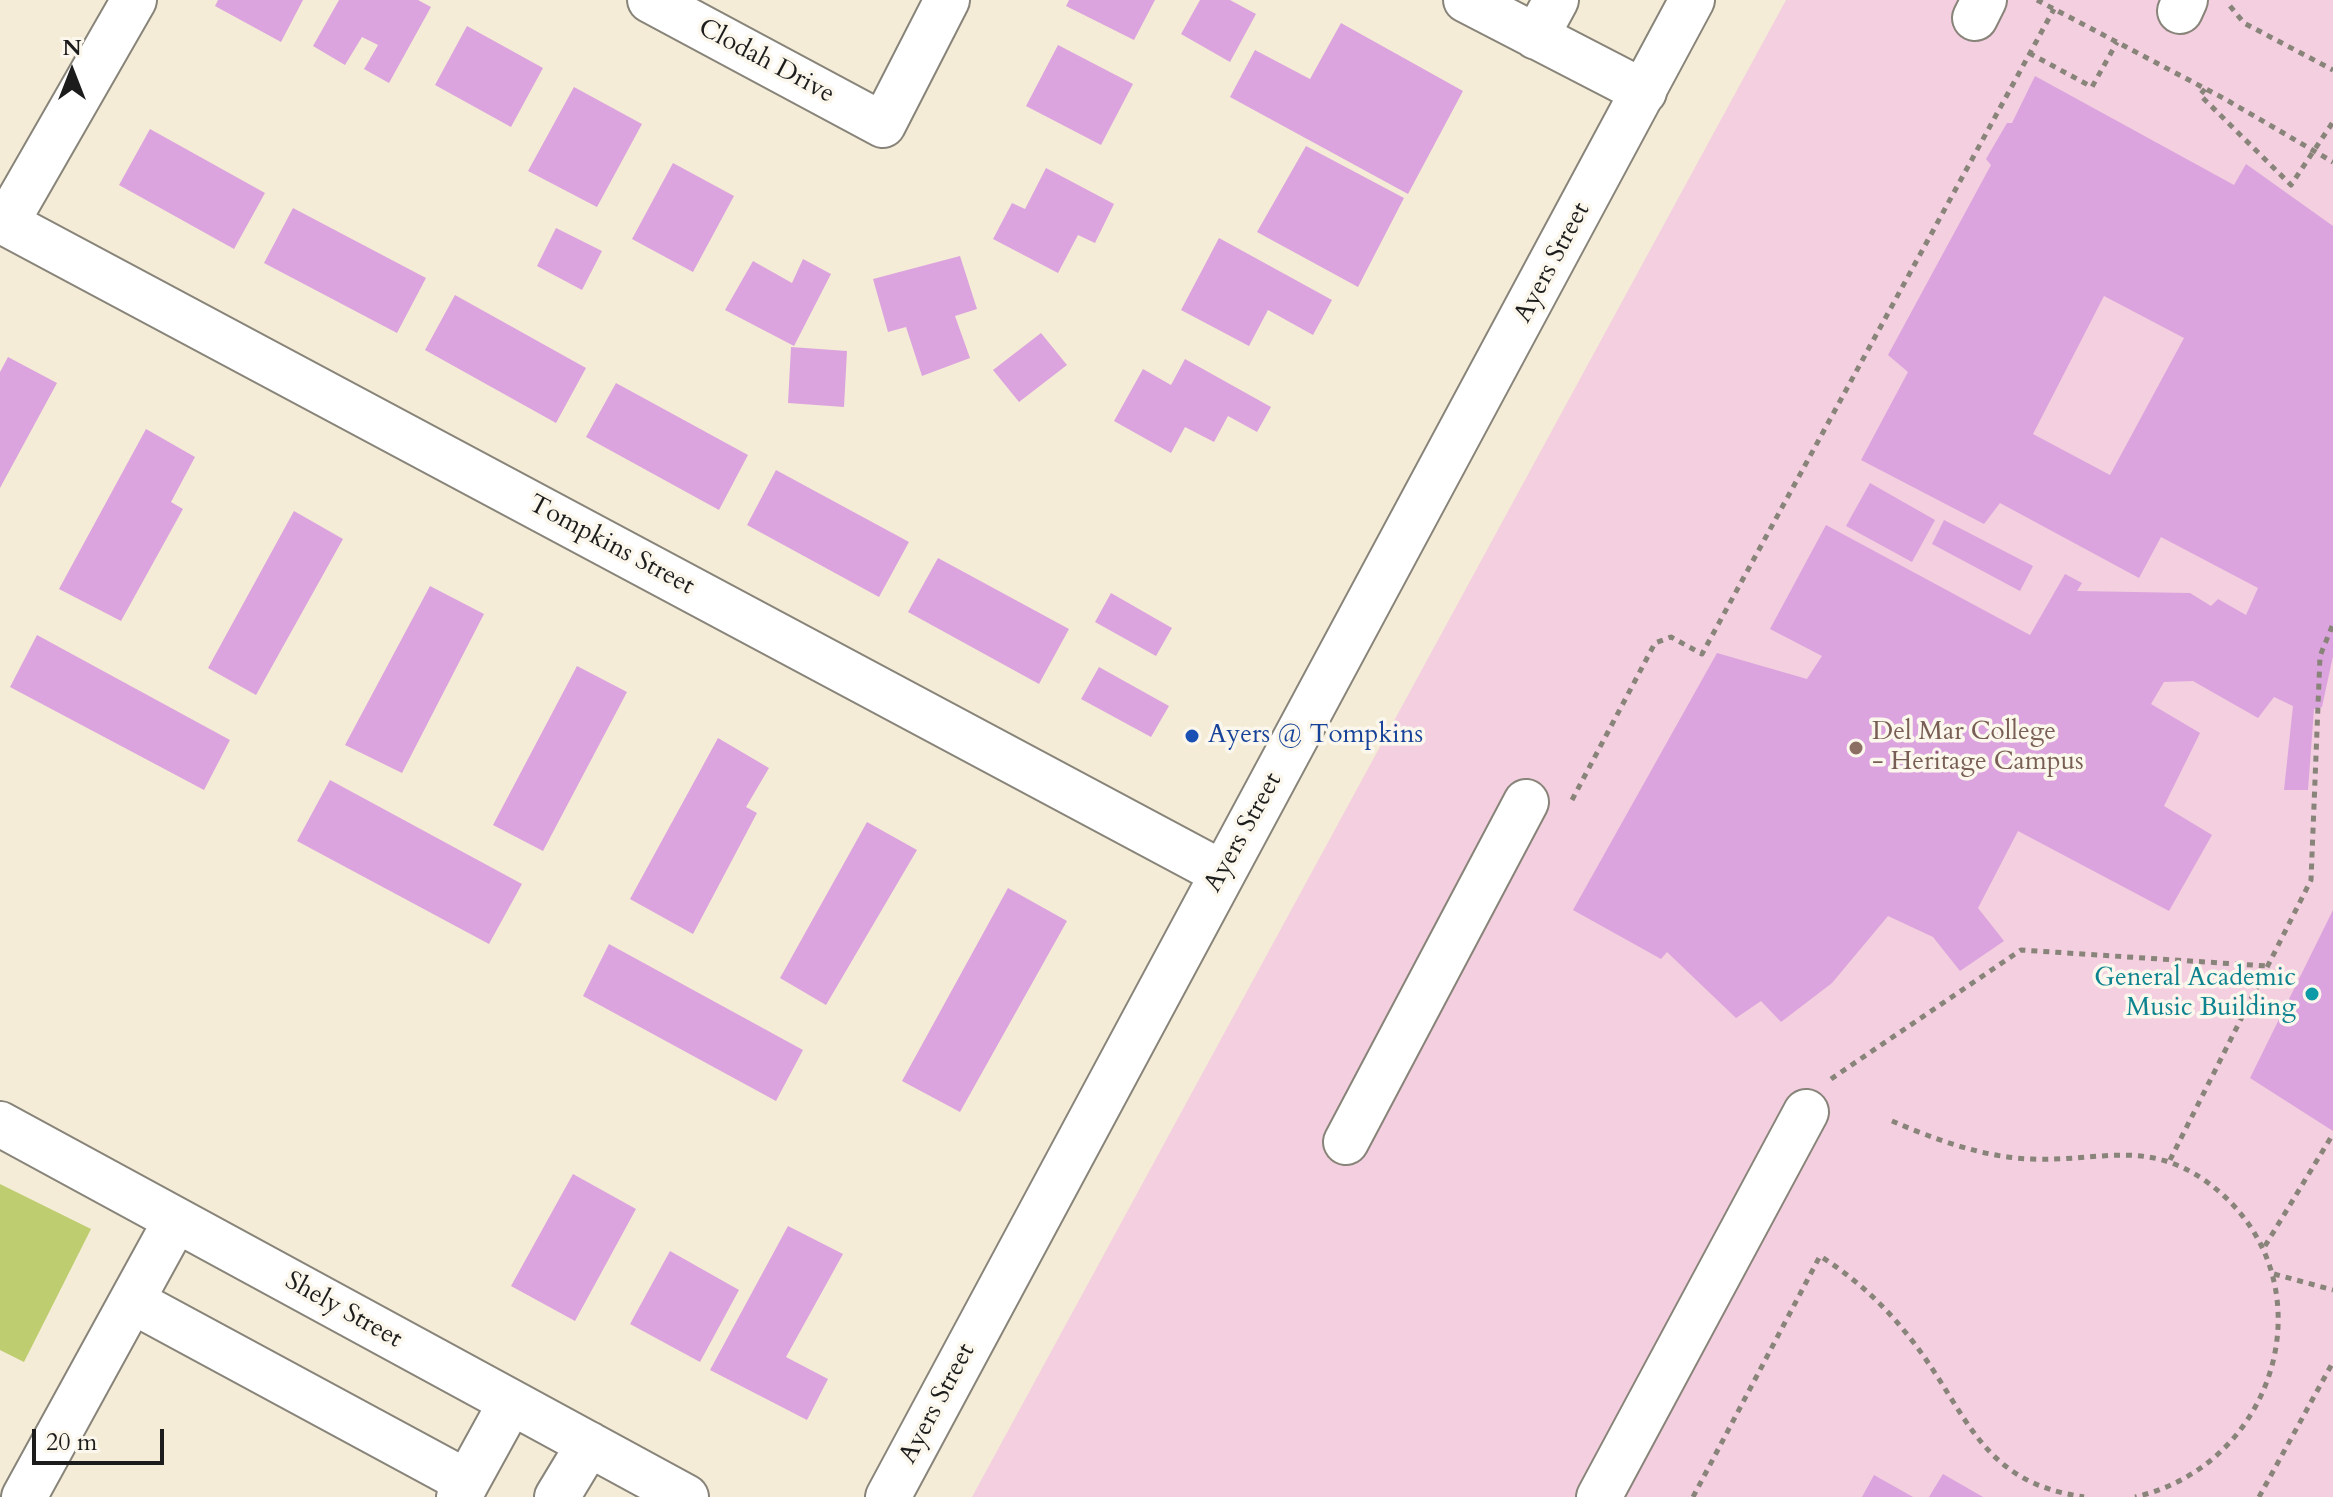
<!DOCTYPE html>
<style>
body{margin:0}
#map{position:relative;width:2333px;height:1497px;overflow:hidden;background:#f4ecd7;font-family:Cardo,serif}
canvas{display:block}
.north{position:absolute;left:32px;top:32px;width:80px;height:80px;-webkit-text-stroke:6px #fbf7ec;paint-order:stroke;rotate:0deg;font-size:22px;font-weight:700;line-height:32px;text-align:center;color:#1c1c1c}
.north::after{content:'';display:block;margin:auto;width:28px;height:36px;background:#1c1c1c;clip-path:polygon(50% 0,100% 100%,50% 72%,0 100%)}
.scale{position:absolute;left:32px;top:1429px;width:132px;height:36px;box-sizing:border-box;border:4px solid #1c1c1c;border-top:0;padding-left:10px;font-size:24px;line-height:28px;white-space:nowrap;color:#1c1c1c;-webkit-text-stroke:6px #fbf7ec;paint-order:stroke}
</style>
<div id="map">
<canvas width="2333" height="1497"></canvas>
<div class="north">N</div>
<div class="scale">20 m</div>
</div>
<script>
const c = document.querySelector('canvas').getContext('2d');
c.lineJoin = 'round';
function paint(path, color) {
  c.fillStyle = color;
  c.fill(path, 'evenodd');
}
function strokePath(path, color, width, dash) {
  c.strokeStyle = color;
  c.lineWidth = width;
  c.lineCap = dash ? 'butt' : 'round';
  c.setLineDash(dash || []);
  c.stroke(path);
}
function write(font, color, halo, rows, align = 'center') {
  c.font = font + ' Cardo,serif';
  c.lineWidth = 7;
  c.setLineDash([]);
  c.textBaseline = 'middle';
  c.strokeStyle = halo;
  c.fillStyle = color;
  for (const [text, x, y, turn = 0] of rows) {
    c.save();
    c.translate(x, y);
    c.rotate((+turn || 0) * Math.PI / 180);
    c.textAlign = isNaN(turn) ? turn : align;
    if (halo) c.strokeText(text, 0, 0);
    c.fillText(text, 0, 0);
    c.restore();
  }
}
const built = new Path2D(`
 M1786,0H2333V1497H972Z`);
const green = new Path2D(`
 M0,1184L91,1229L24,1362L0,1350Z`);
const building = new Path2D(`
 M218,0H303L281,42L215,6Z
 M339,0H418L431,7L389,83L364,69L378,45L362,37L345,65L313,46Z
 M1069,0H1155L1134,40L1066,6Z
 M1200,0H1230L1256,14L1230,62L1181,34Z
 M1341,23L1463,91L1408,194L1230,97L1255,50L1310,79Z
 M467,26L543,68L511,127L435,85Z
 M1058,45L1133,84L1101,145L1026,106Z
 M2035,76L2234,185L2246,164L2333,226V656L2322,707L2314,709L2308,790H2284L2293,706L2274,697L2258,718L2193,681L2164,682L2151,704L2200,733L2164,806L2212,835L2169,911L2018,831L1978,908L2004,941L1960,971L1933,937L1888,916L1832,983L1781,1022L1761,1001L1736,1018L1667,952L1661,959L1573,910L1717,653L1807,679L1822,656L1770,629L1826,525L2030,635L2065,574L2082,583L2077,591L2190,593L2211,606L2218,599L2246,615L2258,588L2161,537L2139,578L2000,503L1984,524L1861,460L1908,372L1888,355L1991,165L1986,159L2007,123H2012ZM2104,296L2184,338L2110,475L2033,434Z
 M574,87L642,124L597,207L528,171Z
 M150,129L265,193L234,249L119,185Z
 M1306,146L1404,198L1358,287L1257,232Z
 M673,163L734,196L693,272L632,239Z
 M1046,168L1114,204L1095,243L1078,235L1058,273L993,239L1012,203L1025,209Z
 M293,208L426,278L397,333L264,263Z
 M556,228L602,251L582,290L537,266Z
 M1219,238L1332,300L1313,335L1268,310L1249,346L1181,310Z
 M960,256L977,309L955,316L970,358L922,376L906,327L888,332L873,279Z
 M803,259L831,274L794,346L725,310L753,261L792,283Z
 M455,295L586,368L556,423L425,350Z
 M1041,333L1067,365L1019,402L993,370Z
 M791,347L847,351L844,407L788,403Z
 M8,357L57,383L0,488V372Z
 M1185,359L1271,407L1257,432L1228,416L1214,442L1185,427L1171,453L1114,421L1143,369L1171,385Z
 M616,383L748,455L719,510L586,437Z
 M146,429L195,457L171,502L183,509L121,621L59,589Z
 M776,470L909,542L879,597L747,525Z
 M1870,483L1935,520L1912,562L1846,526Z
 M294,511L343,539L256,695L208,668Z
 M1944,520L2033,566L2020,591L1932,544Z
 M938,558L1069,629L1039,684L908,612Z
 M430,586L484,614L402,773L345,745Z
 M1111,593L1172,628L1156,656L1095,622Z
 M37,635L230,740L204,790L10,687Z
 M577,666L627,692L543,851L493,825Z
 M1099,667L1169,706L1151,737L1081,699Z
 M718,738L769,768L746,807L757,813L693,934L630,899Z
 M330,780L522,884L489,944L297,841Z
 M867,822L917,850L826,1005L780,978Z
 M1008,888L1067,921L960,1112L902,1081Z
 M2333,910V1131L2250,1078Z
 M609,944L803,1050L776,1101L583,996Z
 M573,1174L636,1209L575,1321L511,1286Z
 M788,1226L843,1254L786,1357L828,1379L807,1420L710,1370Z
 M670,1251L739,1290L700,1362L630,1324Z
 M1943,1474L1983,1497H1929Z
 M1874,1475L1913,1497H1862Z`);
const path = new Path2D(`
 M2037,0L2225,99L2333,162
 M2230,6L2244,23L2333,70
 M2029,53L2092,87L2117,42
 M2205,89L2200,95L2291,185L2333,122
 M1572,800L1655,643L1671,637L1702,654L2054,9
 M1831,1079L2021,950L2267,966
 M1892,1121C1934,1139 1985,1158 2032,1159C2098,1162 2146,1138 2207,1182C2333,1274 2281,1464 2135,1497
 M2170,1160L2311,880L2320,656L2333,624
 M2265,1246L2333,1134
 M2274,1274L2333,1290
 M1693,1497L1820,1256C1858,1280 1887,1308 1914,1343C1969,1415 1980,1482 2084,1497
 M2259,1497L2333,1362`);
const minor = new Path2D(`
 M650,0L883,125L947,0
 M1466,0L1644,92
 M2180,11L2185,0
 M1975,18L1984,0
 M1536,37L1556,0
 M0,220L1222,873
 M6,223L134,0
 M0,1124L686,1497
 M1346,1142L1526,802
 M132,1301L467,1482L459,1497
 M467,1482L511,1402
 M24,1497L176,1220
 M557,1497L589,1444
 M1599,1497L1806,1112`);
const major = new Path2D(`
 M888,1497L1692,0`);
const markers = [
 [1192,736,8,"#1a4fb4"],
 [1856,748,8,"#8d6e63"],
 [2312,994,8,"#0f9aa8"]
];
const streetNames = [
 ["Clodah Drive",766,62,28],
 ["Ayers Street",1553,263,-62],
 ["Tompkins Street",611,546,28],
 ["Ayers Street",1244,833,-61],
 ["Shely Street",343,1311,29],
 ["Ayers Street",938,1404,-62]
];
const educationNames = [
 ["Del Mar College",1872,733],
 ["- Heritage Campus",1872,763]
];
const transitNames = [
 ["Ayers @ Tompkins",1208,736]
];
const cultureNames = [
 ["General Academic",2296,979],
 ["Music Building",2296,1009]
];
paint(built, '#f3cfdf');
paint(green, '#becd6f');
paint(building, '#dca4de');
strokePath(minor, '#88847a', 48);
strokePath(major, '#88847a', 48);
strokePath(path, '#88847a', 5, [6, 6]);
strokePath(minor, '#fff', 44);
strokePath(major, '#fff', 44);
for (const [x, y, r, color] of markers) {
  const dot = new Path2D();
  dot.arc(x, y, r, 0, 2 * Math.PI);
  c.fillStyle = color;
  c.fill(dot);
  strokePath(dot, '#fbf7ec', 3);
}
write('26px', '#1c1c1c', '#fbf7ec', streetNames);
write('26px', '#785e54', '#fbf7ec', educationNames, 'left');
write('26px', '#164399', '#fbf7ec', transitNames, 'left');
write('26px', '#0d838f', '#fbf7ec', cultureNames, 'right');
</script>
